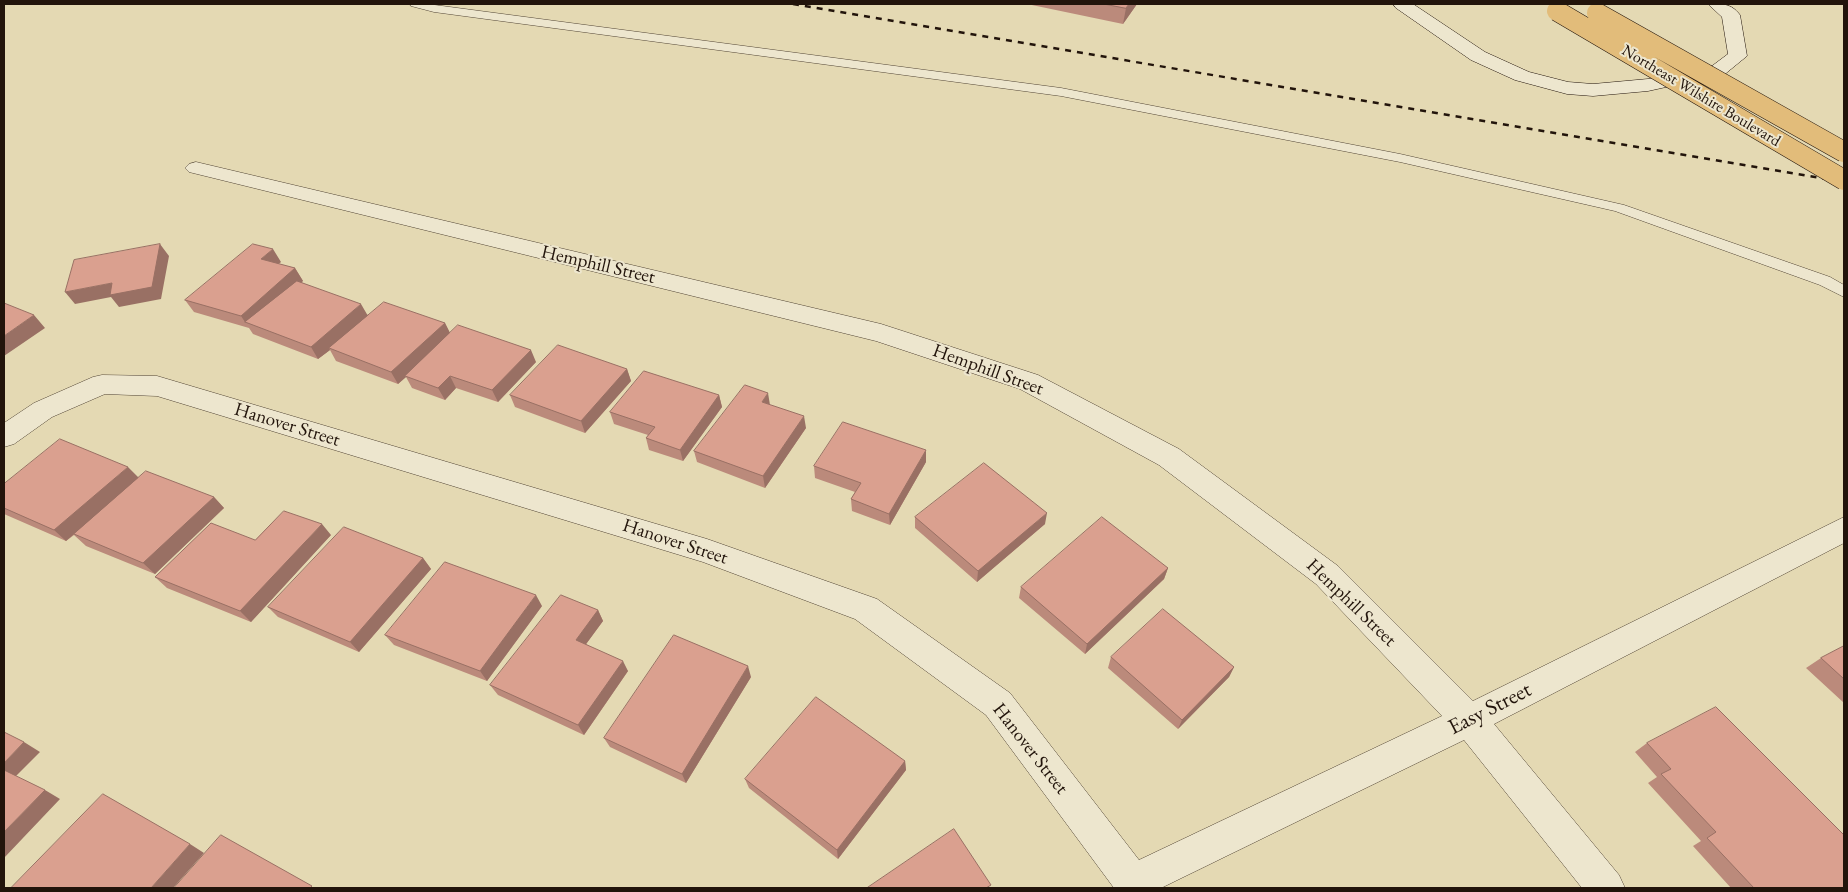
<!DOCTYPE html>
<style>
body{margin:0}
#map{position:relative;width:1848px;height:892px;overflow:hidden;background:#e4d9b3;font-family:"EB Garamond",serif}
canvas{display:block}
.frame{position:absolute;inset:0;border:5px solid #22140b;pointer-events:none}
</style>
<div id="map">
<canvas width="1848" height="892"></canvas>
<div class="frame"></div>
</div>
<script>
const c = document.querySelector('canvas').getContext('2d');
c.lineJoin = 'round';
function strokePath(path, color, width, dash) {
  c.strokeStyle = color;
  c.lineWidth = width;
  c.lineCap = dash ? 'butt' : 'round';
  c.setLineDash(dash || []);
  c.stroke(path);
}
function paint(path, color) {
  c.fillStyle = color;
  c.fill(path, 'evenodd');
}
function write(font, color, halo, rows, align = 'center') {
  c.font = font + ' "EB Garamond",serif';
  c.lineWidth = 4;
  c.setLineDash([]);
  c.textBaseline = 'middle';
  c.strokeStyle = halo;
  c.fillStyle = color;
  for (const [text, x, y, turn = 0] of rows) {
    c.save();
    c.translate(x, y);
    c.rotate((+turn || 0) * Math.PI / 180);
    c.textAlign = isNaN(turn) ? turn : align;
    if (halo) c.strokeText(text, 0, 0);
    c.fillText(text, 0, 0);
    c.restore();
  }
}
const service = new Path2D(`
 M410,4H427L1061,88L1400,154L1624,205L1830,277L1844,285V297L1820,285L1615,211L1400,162L1061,96L434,12L411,6Z`);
const minor = new Path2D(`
 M196,162L881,324L1038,375L1179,449L1338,566L1473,701L1844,517V543L1494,724L1619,875L1625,888H1582L1464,740L1161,888H1114L986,715L855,619L703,562L157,396L105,394L52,417L14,444L4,447V423L34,403L93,377L102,375L157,376L707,539L877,599L1010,693L1139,860L1442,716L1316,584L1159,465L1020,389L876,341L189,172L185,168L189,164Z`);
const secondary = new Path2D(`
 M1393,4H1413L1485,52L1529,72L1568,82L1593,84L1648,79L1712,66L1728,54L1722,17L1708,4C1722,4 1731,3 1740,15L1747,56L1725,74L1648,91L1593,96L1567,94L1515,80L1471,60L1396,8Z`);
const rail = new Path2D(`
 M793,4L1844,182`);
const primaryBridge = new Path2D(`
 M1557,11L1844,180
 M1597,13L1844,152`);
const wall = new Path2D(`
 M1027,4H1137L1123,24Z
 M281,262L278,264L295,268L303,281L301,282L368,315L445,323L450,333L536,362L498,402L456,388L445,400L412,388L406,377L398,384L336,361L330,350L318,359L253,334L249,328L194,312L185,300Z
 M627,369L631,381L585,433L515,407L510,395Z
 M719,395L722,407L683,461L649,450L646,438L648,435L614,424L610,412Z
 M770,405L806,428L765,488L697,462L694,451Z
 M926,462L890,525L852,511L851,499L855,492L815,478L814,466Z
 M138,478L214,497L224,508L155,574L86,546L74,535L66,541L4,514V484Z
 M915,517L1045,524L977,582L915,528Z
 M331,535L251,622L167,588L155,577Z
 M423,558L431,569L359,652L278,617L268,607Z
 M1168,568L1164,579L1085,654L1019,598L1021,587Z
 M542,606L487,681L394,645L385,635Z
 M598,610L603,621L586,644L628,671L584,735L498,695L490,685Z
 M1844,646V703L1806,668L1821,658Z
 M1111,657L1234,667L1229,677L1178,729L1108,668Z
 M751,677L686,783L610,747L604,738Z
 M1647,743L1844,888H1731L1693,846L1701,841L1648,783L1657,777L1635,752Z
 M905,761L906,770L838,859L749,788L745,779Z`);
const shadedWall = new Path2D(`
 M1129,4H1137L1123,24L1126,8Z
 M160,244L169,256L161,299L119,307L111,297L75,304L65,292L112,283Z
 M273,249L281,262L269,272L261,259Z
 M295,268L303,281L253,325L245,322L241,316Z
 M361,304L368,316L329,348L330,350L318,359L311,347Z
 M34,315L45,328L4,356V336Z
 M445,323L451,335L405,376L406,377L398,384L391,372Z
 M531,350L536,362L498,402L492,390Z
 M627,369L631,381L585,433L581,421Z
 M450,376L456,388L445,400L438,388Z
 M768,393L770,405L762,402Z
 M719,395L722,407L683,461L680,450Z
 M804,416L806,428L765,488L763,476Z
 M926,450V462L890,525L889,514Z
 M128,467L139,478L66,541L54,530Z
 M214,497L224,508L155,574L143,563Z
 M1047,513L1045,524L977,582L978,571Z
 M322,524L331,535L251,622L240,611Z
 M423,558L431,569L359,652L350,642Z
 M1168,568L1164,579L1085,654L1087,644Z
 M536,595L542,606L487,681L480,671Z
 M598,610L603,621L581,651L576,640Z
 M623,661L628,671L584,735L578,725Z
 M748,666L751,677L686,783L682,774Z
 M1234,667L1229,677L1178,729L1182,720Z
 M24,742L40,752L15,777L4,770V763Z
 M905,761L906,770L838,859L837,850Z
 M45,790L60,799L4,858V832Z
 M190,844L204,853L173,888H151Z`);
const building = new Path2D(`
 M1104,4H1129L1126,8Z
 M160,244L152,287L110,295L112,283L65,292L74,260Z
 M253,244L273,249L261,259L295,268L241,316L185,300Z
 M297,281L361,304L311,347L245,322Z
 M384,302L445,323L391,372L329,348Z
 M4,303L34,315L4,336Z
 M458,325L531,350L492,390L450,376L438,388L405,376Z
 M558,345L627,369L581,421L510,395Z
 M644,371L719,395L680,450L646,438L655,427L610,412Z
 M745,385L768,393L762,402L804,416L763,476L694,451Z
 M843,422L926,450L889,514L851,499L861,483L814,466Z
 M60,439L128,467L54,530L4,508V484Z
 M984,463L1047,513L978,571L915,517Z
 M146,471L214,497L143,563L74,534Z
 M284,511L322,524L240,611L155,577L211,523L255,540Z
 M1102,517L1168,568L1087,644L1021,587Z
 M344,527L423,558L350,642L268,607Z
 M445,562L536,595L480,671L385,635Z
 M561,595L598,610L576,640L623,661L578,725L490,685Z
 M1163,609L1234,667L1182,720L1111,657Z
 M674,635L748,666L682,774L604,738Z
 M1844,646V679L1821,658Z
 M816,697L905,761L837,850L745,779Z
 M1716,707L1844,835V888H1754L1707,838L1716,832L1661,774L1671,769L1647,743Z
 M4,732L24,742L4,763Z
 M4,770L45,790L4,832Z
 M103,794L190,844L151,888H11Z
 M954,829L991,885L986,888H867Z
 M221,835L312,886L310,888H174Z`);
const farStreetnames = [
 ["Northeast Wilshire Boulevard",1701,96,31]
];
const streetNames = [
 ["Hemphill Street",598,265,13],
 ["Hemphill Street",988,370,20],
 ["Hanover Street",287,425,17],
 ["Hanover Street",675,542,18],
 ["Hemphill Street",1351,603,44],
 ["Hanover Street",1030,749,52]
];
const nearStreetnames = [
 ["Easy Street",1490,709,-27]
];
strokePath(service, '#524535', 1);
strokePath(minor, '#524535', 1);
strokePath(secondary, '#22140b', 1);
paint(service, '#ede6ce');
paint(minor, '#ede6ce');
paint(secondary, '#ede6ce');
strokePath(rail, '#22140b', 2.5, [6, 6]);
strokePath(primaryBridge, '#22140b', 21, []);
strokePath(primaryBridge, '#e2bc7a', 20);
paint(wall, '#bb8a7b');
paint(shadedWall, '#997064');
paint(building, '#daa08f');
strokePath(building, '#997064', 1);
write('16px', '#22140b', '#ede6ce', farStreetnames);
write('19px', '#22140b', '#ede6ce', streetNames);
write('22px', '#22140b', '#ede6ce', nearStreetnames);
</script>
